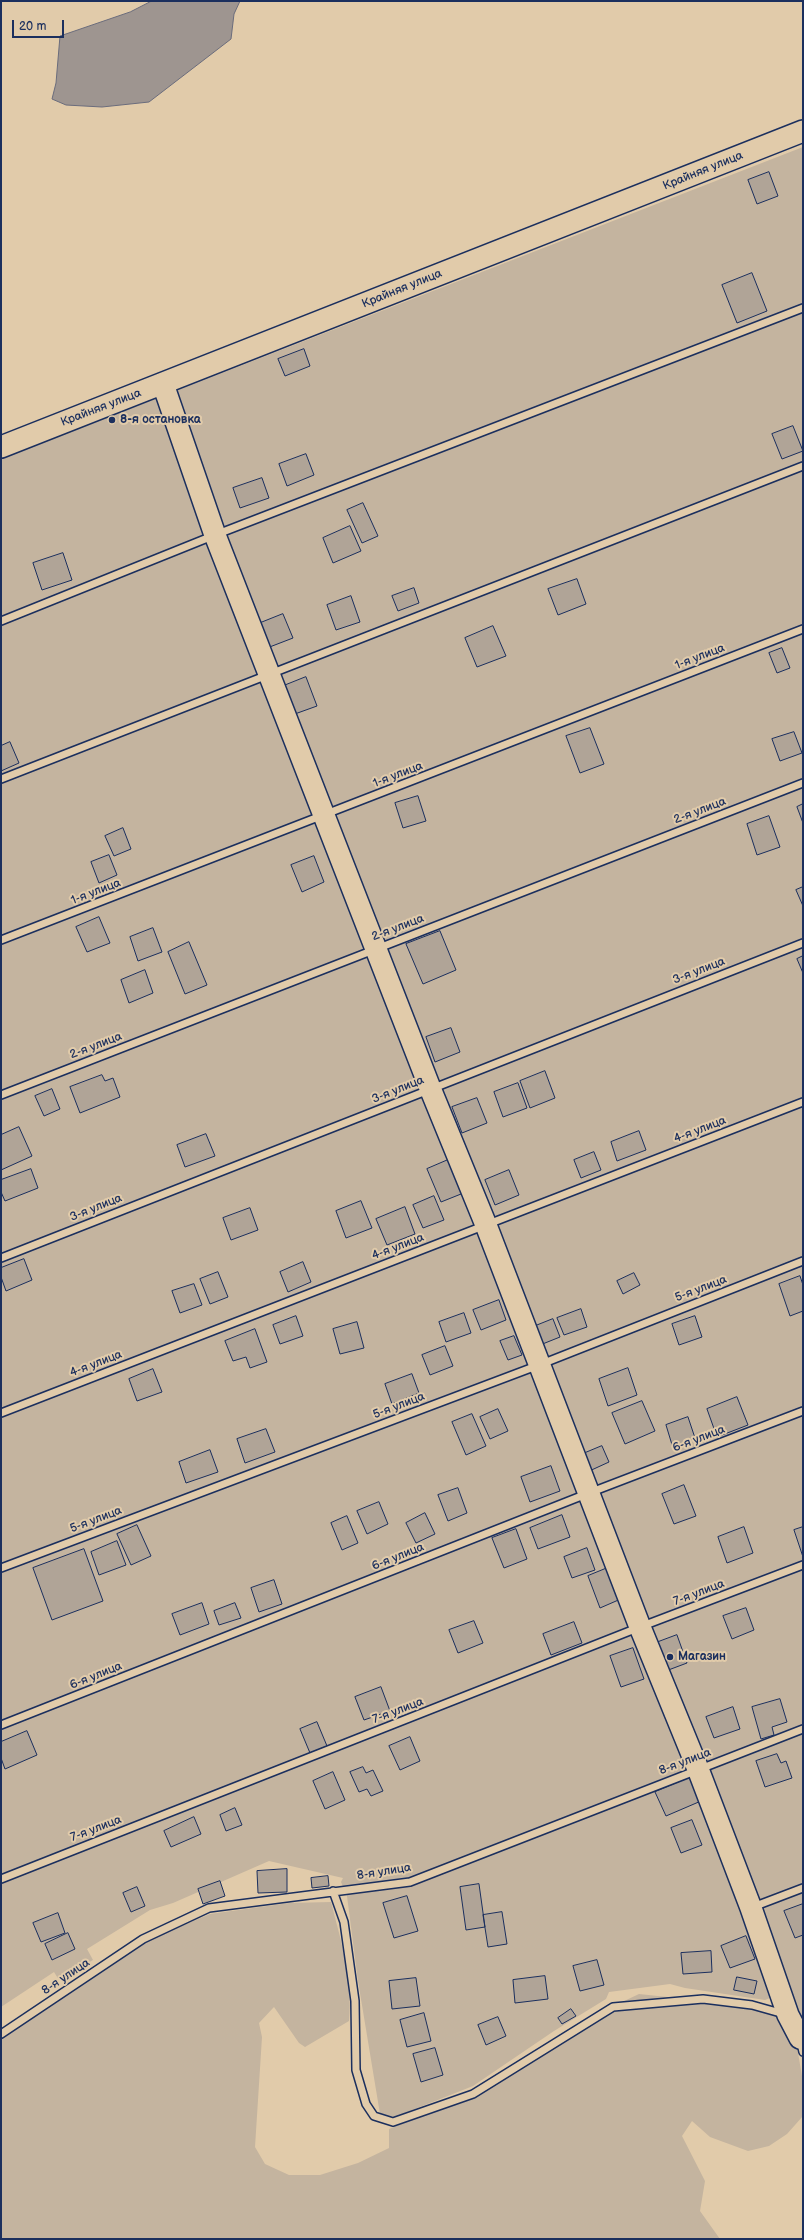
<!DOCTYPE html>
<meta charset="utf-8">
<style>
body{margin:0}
#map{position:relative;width:804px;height:2240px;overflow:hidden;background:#e1cbaa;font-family:"Balsamiq Sans",sans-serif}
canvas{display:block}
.frame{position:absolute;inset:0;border:2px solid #1b2f5e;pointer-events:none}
.scale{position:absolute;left:12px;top:20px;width:52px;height:18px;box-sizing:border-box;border:2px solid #1b2f5e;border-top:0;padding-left:5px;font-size:12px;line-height:14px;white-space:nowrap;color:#1b2f5e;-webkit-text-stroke:3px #e1cbaa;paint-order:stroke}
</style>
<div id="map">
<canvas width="804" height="2240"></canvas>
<div class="frame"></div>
<div class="scale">20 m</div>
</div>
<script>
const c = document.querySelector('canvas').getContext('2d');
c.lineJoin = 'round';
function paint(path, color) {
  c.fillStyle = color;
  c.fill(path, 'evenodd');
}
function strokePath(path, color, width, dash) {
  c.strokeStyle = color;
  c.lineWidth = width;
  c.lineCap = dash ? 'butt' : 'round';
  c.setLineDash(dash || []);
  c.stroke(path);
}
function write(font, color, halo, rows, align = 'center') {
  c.font = font + ' "Balsamiq Sans",sans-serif';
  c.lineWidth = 4;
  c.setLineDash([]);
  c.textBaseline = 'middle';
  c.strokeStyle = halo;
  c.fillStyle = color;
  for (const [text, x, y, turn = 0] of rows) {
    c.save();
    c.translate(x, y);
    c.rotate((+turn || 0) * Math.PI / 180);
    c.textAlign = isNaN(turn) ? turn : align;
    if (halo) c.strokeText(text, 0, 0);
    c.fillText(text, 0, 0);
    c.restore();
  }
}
const green = new Path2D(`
 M803,147V2026L793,1996L777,1995L765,2000L685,1988L670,1984L609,1992L606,1999L554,2031L473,2086L392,2118L380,2114L358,1981L347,1896L341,1882L343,1878L269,1861L173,1903L150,1910L87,1949L93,1960L59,1980L54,1972L1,2007V459Z
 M331,1902C341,1941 353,1980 349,2021L305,2047L299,2043L274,2007L259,2023L262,2037L255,2147L265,2164L289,2175H320L358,2163L389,2148V2129L492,2087L601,2012L639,1994L752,2006L777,2014L796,2041L803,2082V2116L787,2134L769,2146L748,2151L710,2137L692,2121L682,2136L705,2181L700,2211L720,2239H1V2037L73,1981L146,1941L210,1914L289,1903Z`);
const water = new Path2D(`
 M152,1H240L234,14L231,39L149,102L102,107L66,105L52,99L56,83L60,36L130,12Z`);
const building = new Path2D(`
 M769,172L778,196L757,204L748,180Z
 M752,273L767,311L737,323L722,285Z
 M304,349L310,366L285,376L278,359Z
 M793,426L803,451L782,459L772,434Z
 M306,454L314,475L287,486L279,464Z
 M262,478L269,498L240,508L233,488Z
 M363,503L378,536L362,543L347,510Z
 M350,526L361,551L333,563L323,538Z
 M63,553L72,580L42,590L33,563Z
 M577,579L586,604L558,615L548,589Z
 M414,588L419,603L398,611L392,596Z
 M351,596L360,622L336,630L327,605Z
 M283,614L293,638L267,648L258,624Z
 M493,626L506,656L477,667L465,638Z
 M782,648L790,668L777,673L769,653Z
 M306,677L317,706L292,715L281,687Z
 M590,728L604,764L580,773L566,736Z
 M794,732L802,753L780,761L772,739Z
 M10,742L19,763L1,771V746Z
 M418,796L426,821L403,828L395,803Z
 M803,804V823L797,807Z
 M769,816L780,847L757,855L747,824Z
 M123,828L131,849L114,856L105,836Z
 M109,855L117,875L99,883L91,862Z
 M314,856L324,882L302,892L291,865Z
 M803,887V906L796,890Z
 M99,917L110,943L87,952L76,927Z
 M153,928L162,952L138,961L130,937Z
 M440,931L456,970L423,984L406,944Z
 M189,942L207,985L185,994L168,952Z
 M803,956V973L797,959Z
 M145,970L153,993L129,1003L121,980Z
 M451,1028L460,1052L435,1062L426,1037Z
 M545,1071L555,1098L530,1108L520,1081Z
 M102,1075L105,1081L113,1078L120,1097L80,1113L70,1087Z
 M518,1083L527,1108L503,1117L494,1092Z
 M52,1089L60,1109L44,1116L35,1096Z
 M477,1098L487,1123L462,1133L452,1107Z
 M19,1127L32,1156L1,1170V1135Z
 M639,1131L646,1150L617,1161L611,1142Z
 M206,1134L215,1156L185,1167L177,1145Z
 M594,1152L601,1170L581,1178L574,1160Z
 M448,1160L466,1192L441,1202L427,1169Z
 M31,1169L38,1188L5,1201L1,1192V1180Z
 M509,1170L519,1195L495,1205L485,1180Z
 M434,1196L444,1220L423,1228L413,1205Z
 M361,1201L372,1228L346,1238L336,1211Z
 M405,1207L415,1234L387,1245L376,1219Z
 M250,1208L258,1230L231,1240L223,1218Z
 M24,1259L32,1280L6,1291L1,1277V1268Z
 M303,1262L311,1282L288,1292L280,1272Z
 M218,1272L228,1297L210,1304L200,1279Z
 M634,1273L640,1285L623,1294L617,1281Z
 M800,1276L803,1285V1311L790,1316L779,1284Z
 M194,1284L202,1305L180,1313L172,1291Z
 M499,1300L506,1320L481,1330L473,1310Z
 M581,1309L587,1327L564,1335L557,1318Z
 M464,1313L471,1333L446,1342L439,1322Z
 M296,1316L303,1336L280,1344L273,1325Z
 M695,1316L702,1337L679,1345L672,1324Z
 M553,1319L560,1337L535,1347L528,1329Z
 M357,1322L364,1348L340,1354L333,1329Z
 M255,1329L267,1362L250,1368L246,1357L233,1361L225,1341Z
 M514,1336L522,1355L508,1360L500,1341Z
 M445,1346L453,1366L430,1375L422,1355Z
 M628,1368L637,1395L608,1406L599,1379Z
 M153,1369L162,1392L137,1401L129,1379Z
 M412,1374L419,1393L392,1404L385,1384Z
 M737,1397L748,1425L717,1437L707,1409Z
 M642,1401L655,1431L625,1444L612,1413Z
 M498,1409L508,1431L490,1439L480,1417Z
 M472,1414L486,1446L466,1455L452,1422Z
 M688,1417L695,1438L688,1441L689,1443L673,1448L666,1425Z
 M266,1429L275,1452L245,1463L237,1439Z
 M602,1446L609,1462L585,1473L578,1456Z
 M210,1450L218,1472L186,1483L179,1462Z
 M551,1466L560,1491L530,1502L521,1477Z
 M684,1485L696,1516L674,1524L662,1494Z
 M458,1488L467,1513L448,1521L438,1495Z
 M379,1502L388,1524L367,1534L357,1511Z
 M425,1513L435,1534L416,1543L406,1523Z
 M562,1515L570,1537L538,1549L530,1528Z
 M347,1516L358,1543L342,1550L331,1523Z
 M137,1525L151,1556L131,1565L117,1534Z
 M744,1527L753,1553L727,1563L718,1537Z
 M803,1527V1557L794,1530Z
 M516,1529L527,1559L504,1568L492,1538Z
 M117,1541L126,1565L99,1575L91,1552Z
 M587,1548L595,1570L572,1578L564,1557Z
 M84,1549L103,1601L52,1620L33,1568Z
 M610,1567L623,1598L600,1608L588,1576Z
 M274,1580L282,1604L259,1612L251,1588Z
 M202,1603L209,1624L180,1635L172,1614Z
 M235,1603L241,1618L219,1625L214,1611Z
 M746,1608L754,1630L732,1639L723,1616Z
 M474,1621L483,1643L458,1653L449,1630Z
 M574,1622L582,1643L551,1655L543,1634Z
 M677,1635L687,1663L663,1672L653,1644Z
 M633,1648L644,1679L621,1687L610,1656Z
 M381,1687L390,1711L364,1720L355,1697Z
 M780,1699L787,1722L772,1727L774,1735L761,1739L752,1707Z
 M733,1707L740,1729L714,1738L706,1717Z
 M317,1722L327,1746L310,1753L300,1729Z
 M27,1731L37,1755L5,1769L1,1758V1742Z
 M410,1737L420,1761L400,1770L389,1746Z
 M777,1754L781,1763L786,1761L792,1778L765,1787L756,1761Z
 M363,1767L366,1773L373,1770L383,1791L371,1796L367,1789L359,1792L350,1772Z
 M333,1772L345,1800L325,1809L313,1781Z
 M691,1777L701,1801L666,1816L655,1792Z
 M235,1808L242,1825L226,1831L220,1815Z
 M194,1817L201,1834L171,1847L164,1831Z
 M692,1820L702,1845L681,1853L671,1828Z
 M287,1869V1892L258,1893L257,1871Z
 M328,1876L329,1886L312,1888L311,1878Z
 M220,1881L225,1896L203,1904L198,1889Z
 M479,1884L485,1927L466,1930L460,1887Z
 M137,1887L145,1906L131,1912L123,1893Z
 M407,1896L418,1931L394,1938L383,1903Z
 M803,1904V1935L795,1938L784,1911Z
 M502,1912L507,1944L488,1947L483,1915Z
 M58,1913L65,1933L41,1942L33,1923Z
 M68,1933L75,1949L52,1960L45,1944Z
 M746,1936L755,1959L730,1968L721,1946Z
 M711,1951L712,1972L683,1974L681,1953Z
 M597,1960L604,1985L580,1991L573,1966Z
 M545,1976L548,1999L515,2003L513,1980Z
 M737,1977L757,1981L754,1994L734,1990Z
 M416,1978L420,2006L392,2009L389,1981Z
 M571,2009L576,2016L562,2024L558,2018Z
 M424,2013L431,2041L407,2047L400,2020Z
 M498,2017L506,2036L486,2045L478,2025Z
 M435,2048L443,2075L421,2082L413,2054Z`);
const lane = new Path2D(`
 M1,621L215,535L803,308
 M1,779L803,466
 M1,940L803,629
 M1,1095L803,783
 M1,1258L803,943
 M1,1413L803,1102
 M1,1568L539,1365L803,1261
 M1,1725L589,1493L803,1411
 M1,1879L640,1627L803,1565
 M333,1891L344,1922L355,2001L356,2070L366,2104L374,2116L393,2122L473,2094L613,2007L703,1999L752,2005L784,2014
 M753,1907L803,1888
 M1,2034L143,1939L209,1908L410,1882L803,1729
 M800,2039L803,2052`);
const secondary = new Path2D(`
 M163,384L215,535L430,1088L486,1225L640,1627L698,1769L751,1908L788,2015L800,2038
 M1,447L803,131`);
const markers = [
 [112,420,4,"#1b2f5e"],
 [670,1657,4,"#1b2f5e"]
];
const streetNames = [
 ["Крайняя улица",703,171,-22],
 ["Крайняя улица",402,289,-22],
 ["Крайняя улица",101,408,-21],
 ["1-я улица",700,657,-21],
 ["1-я улица",398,775,-21],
 ["2-я улица",700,811,-21],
 ["1-я улица",96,892,-21],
 ["2-я улица",398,928,-21],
 ["3-я улица",699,971,-21],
 ["2-я улица",96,1046,-21],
 ["3-я улица",398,1090,-22],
 ["4-я улица",700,1130,-21],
 ["3-я улица",96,1208,-22],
 ["4-я улица",398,1247,-21],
 ["5-я улица",701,1289,-21],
 ["4-я улица",96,1364,-21],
 ["5-я улица",399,1406,-21],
 ["6-я улица",699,1439,-21],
 ["5-я улица",96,1520,-21],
 ["6-я улица",398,1557,-22],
 ["7-я улица",699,1593,-21],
 ["6-я улица",96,1676,-22],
 ["7-я улица",398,1711,-21],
 ["8-я улица",685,1762,-21],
 ["7-я улица",96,1829,-21],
 ["8-я улица",384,1872,-9],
 ["8-я улица",66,1977,-34]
];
const poiNames = [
 ["8-я остановка",120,420],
 ["Магазин",678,1657]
];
paint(green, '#c4b49f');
paint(water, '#9e9590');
strokePath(water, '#6a6c7c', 1);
paint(building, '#b0a497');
strokePath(building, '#1b2f5e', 1);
strokePath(lane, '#1b2f5e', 10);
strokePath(secondary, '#1b2f5e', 24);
strokePath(lane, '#e1cbaa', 7);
strokePath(secondary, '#e1cbaa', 21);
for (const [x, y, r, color] of markers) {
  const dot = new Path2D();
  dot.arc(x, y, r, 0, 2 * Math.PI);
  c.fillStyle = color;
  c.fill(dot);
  strokePath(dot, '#e1cbaa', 1.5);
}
write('12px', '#1b2f5e', '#e1cbaa', streetNames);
write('bold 12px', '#1b2f5e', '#e1cbaa', poiNames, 'left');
</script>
